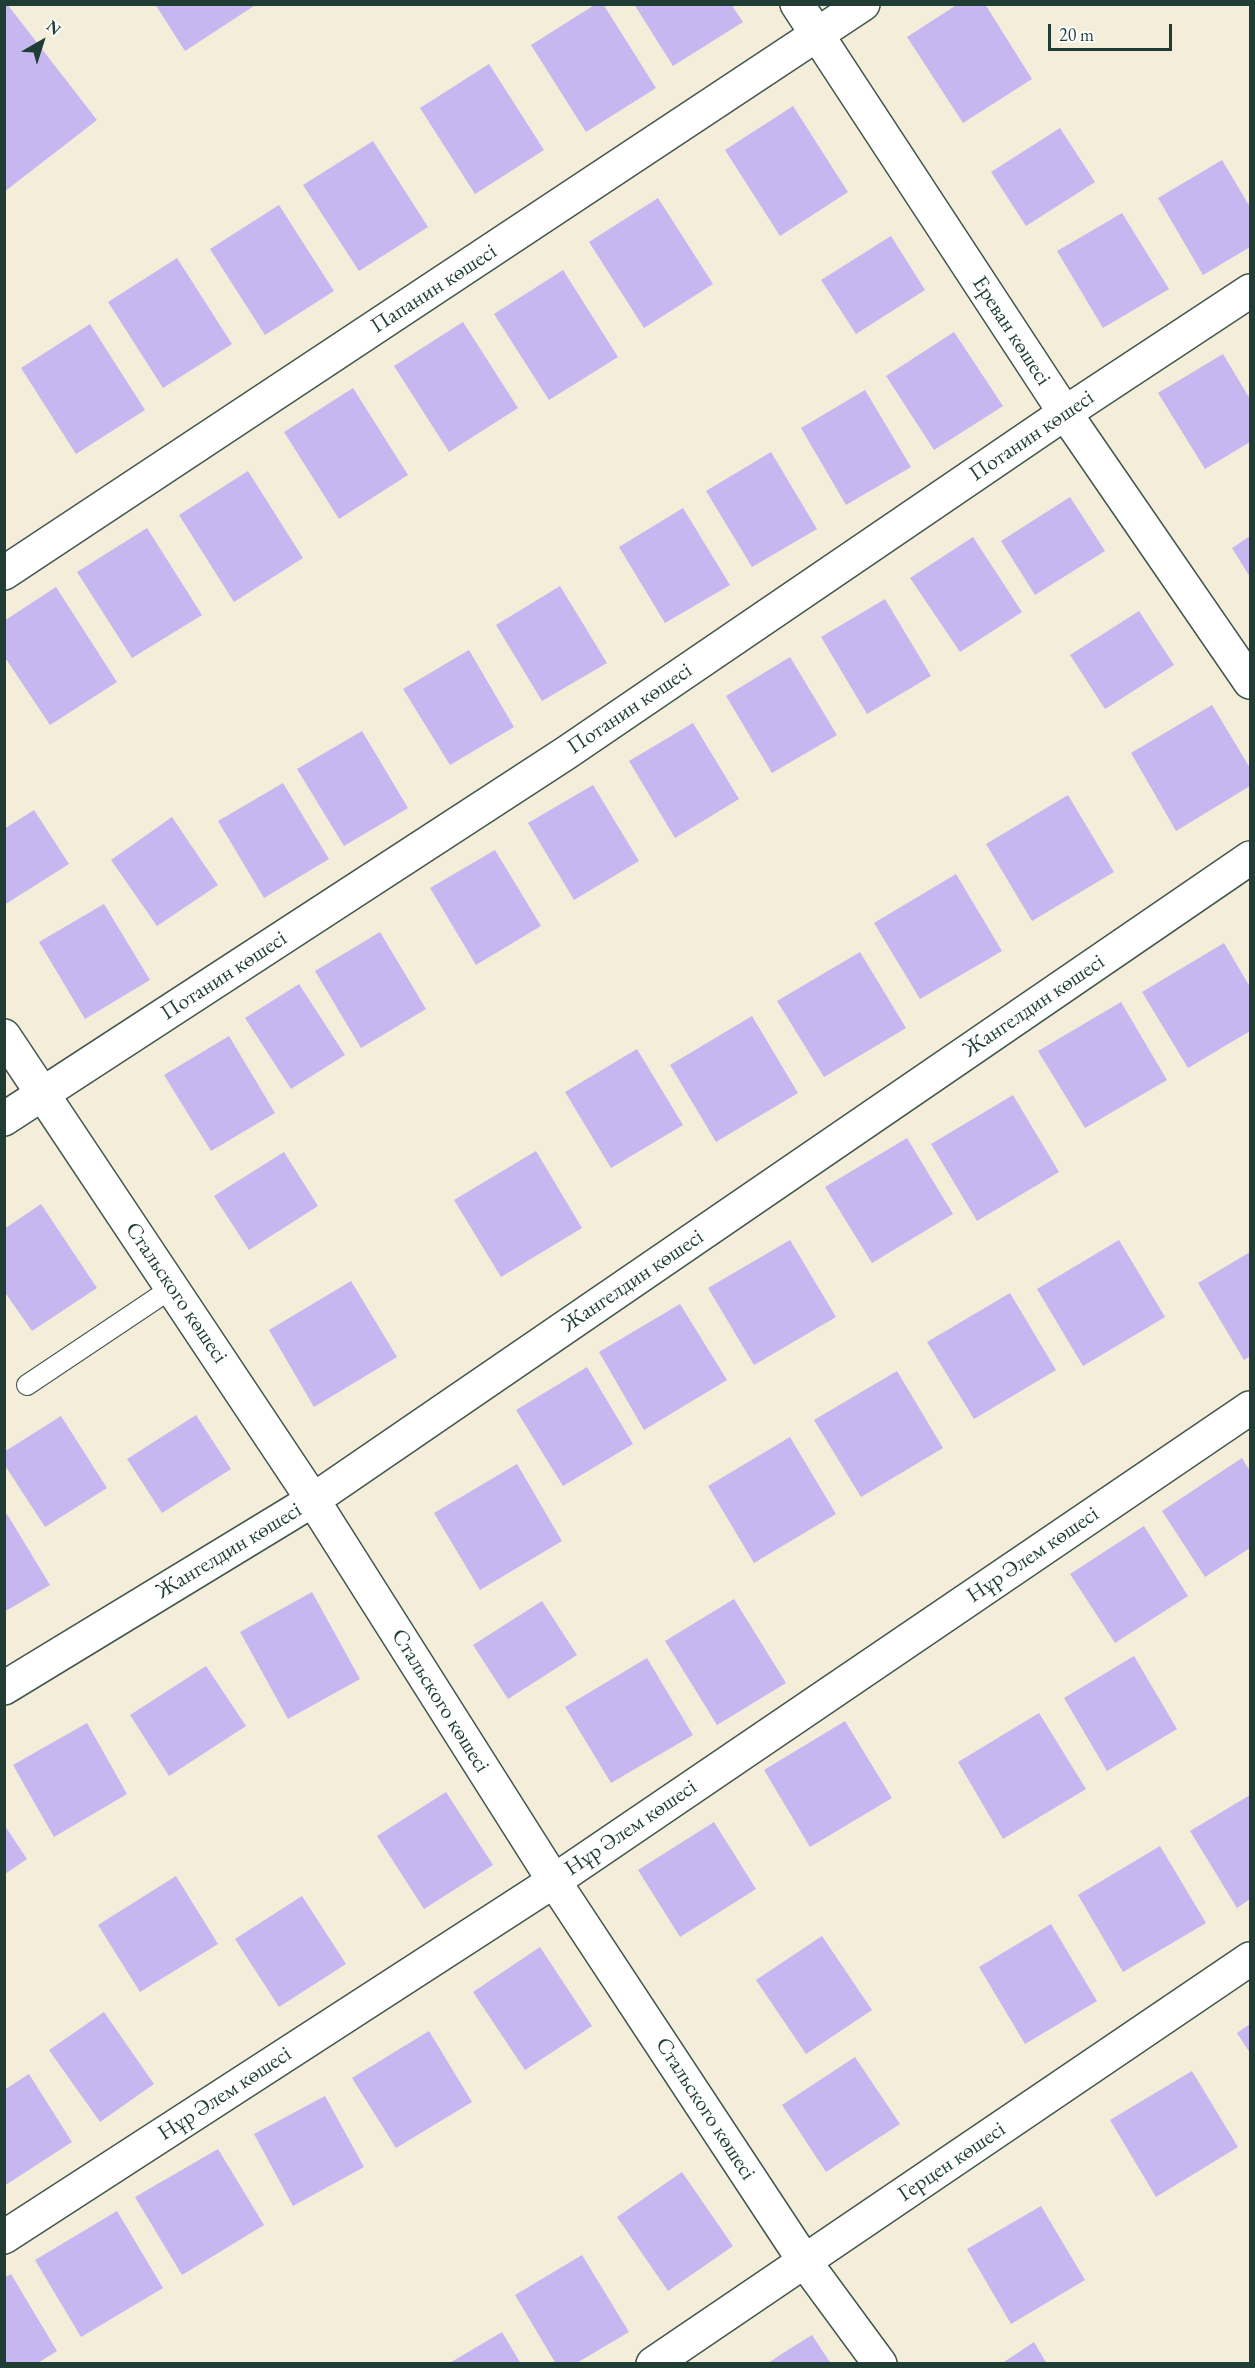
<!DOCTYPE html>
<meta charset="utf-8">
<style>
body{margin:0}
#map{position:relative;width:1255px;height:2368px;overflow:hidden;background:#f4edda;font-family:"EB Garamond",serif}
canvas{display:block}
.frame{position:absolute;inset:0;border:6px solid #1f3d34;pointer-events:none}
.north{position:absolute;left:12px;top:12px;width:60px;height:60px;-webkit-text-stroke:4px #fff;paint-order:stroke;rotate:39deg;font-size:16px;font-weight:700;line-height:24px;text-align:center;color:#1f3d34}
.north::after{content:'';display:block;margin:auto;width:21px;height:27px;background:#1f3d34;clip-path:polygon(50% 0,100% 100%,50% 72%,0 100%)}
.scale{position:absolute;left:1048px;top:24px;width:124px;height:27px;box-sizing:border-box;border:3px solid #1f3d34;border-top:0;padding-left:8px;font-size:18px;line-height:21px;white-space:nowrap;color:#1f3d34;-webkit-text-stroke:4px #fff;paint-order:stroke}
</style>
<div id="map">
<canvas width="1255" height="2368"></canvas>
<div class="frame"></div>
<div class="north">N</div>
<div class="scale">20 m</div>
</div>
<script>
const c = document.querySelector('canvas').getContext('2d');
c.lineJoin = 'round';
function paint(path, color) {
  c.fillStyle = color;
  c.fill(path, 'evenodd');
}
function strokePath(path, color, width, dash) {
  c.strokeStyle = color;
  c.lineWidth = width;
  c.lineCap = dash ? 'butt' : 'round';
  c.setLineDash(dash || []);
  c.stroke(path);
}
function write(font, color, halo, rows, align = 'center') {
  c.font = font + ' "EB Garamond",serif';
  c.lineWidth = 4.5;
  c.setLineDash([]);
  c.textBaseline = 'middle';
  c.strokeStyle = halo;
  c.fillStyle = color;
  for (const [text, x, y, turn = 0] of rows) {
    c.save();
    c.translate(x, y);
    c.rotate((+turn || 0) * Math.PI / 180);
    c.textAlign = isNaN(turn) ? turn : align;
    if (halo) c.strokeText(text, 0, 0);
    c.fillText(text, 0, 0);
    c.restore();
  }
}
const building = new Path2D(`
 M4,4H7L97,120L4,192Z
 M155,4H257L185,51Z
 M596,4H603L656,88L586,132L531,45Z
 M634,4H731L743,22L673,66Z
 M958,4H985L1032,79L963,123L907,37Z
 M489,64L544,150L475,194L420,108Z
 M793,106L848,192L780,236L725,150Z
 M1060,128L1095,182L1026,226L991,172Z
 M373,141L428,227L359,271L303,185Z
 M1222,160L1250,207V247L1203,275L1158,198Z
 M658,198L713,284L644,328L589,242Z
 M279,205L334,291L265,335L210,249Z
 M1122,213L1169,289L1103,328L1057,251Z
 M891,236L925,290L856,334L821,280Z
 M177,258L232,344L163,388L108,302Z
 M563,270L618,357L549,400L494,314Z
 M463,322L518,408L449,452L394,366Z
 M90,324L145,410L76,454L21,368Z
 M954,332L1003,406L934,450L886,376Z
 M1223,354L1250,399V442L1205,469L1158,393Z
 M353,388L408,475L339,519L284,432Z
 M865,390L911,467L846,505L801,428Z
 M771,452L817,529L752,567L706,491Z
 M248,471L303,558L234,602L179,515Z
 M1070,497L1105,551L1035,595L1001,541Z
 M683,508L730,585L665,623L619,547Z
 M147,528L202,615L132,658L77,572Z
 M1250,536V577L1232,548Z
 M973,537L1022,612L960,652L910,578Z
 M560,586L607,663L542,701L496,625Z
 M56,587L117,682L50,725L4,656V621Z
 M885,599L931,676L867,714L821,637Z
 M1139,611L1174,665L1105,709L1070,655Z
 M469,650L514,727L450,765L403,689Z
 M790,657L837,735L772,773L726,696Z
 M1212,705L1250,768V786L1176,831L1131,753Z
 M693,723L739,799L675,838L629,761Z
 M362,731L408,808L344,846L297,769Z
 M283,783L329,859L264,898L218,821Z
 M593,785L639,861L574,900L528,823Z
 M1068,795L1114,872L1032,921L986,844Z
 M34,810L69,864L4,905V829Z
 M172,817L218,885L157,926L111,860Z
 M495,850L541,926L476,965L430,888Z
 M956,874L1002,951L920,999L874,923Z
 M104,904L150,980L85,1019L39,942Z
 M380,932L426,1009L361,1048L315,971Z
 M1224,943L1250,987V1031L1188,1068L1142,992Z
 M860,952L906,1028L824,1077L777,1001Z
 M299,984L345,1055L291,1089L245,1018Z
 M1121,1002L1167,1080L1085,1128L1038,1051Z
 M752,1016L798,1093L716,1142L670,1065Z
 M229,1036L275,1113L211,1151L164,1075Z
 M637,1049L683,1125L611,1168L565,1092Z
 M1013,1095L1059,1172L977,1221L931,1144Z
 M907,1138L953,1214L872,1263L825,1187Z
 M536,1151L582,1228L501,1277L454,1200Z
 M284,1152L318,1206L249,1250L214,1196Z
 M41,1204L97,1288L32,1331L4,1291V1229Z
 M790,1240L836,1317L754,1365L708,1288Z
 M1119,1240L1165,1317L1083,1366L1037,1289Z
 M1250,1252V1356L1244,1360L1198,1283Z
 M351,1281L397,1357L314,1407L269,1330Z
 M1010,1293L1056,1370L974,1419L927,1342Z
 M680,1304L727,1380L644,1430L599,1352Z
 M587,1367L633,1444L563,1486L516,1410Z
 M897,1371L943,1448L861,1497L814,1420Z
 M196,1415L231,1469L162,1513L127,1459Z
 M61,1416L107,1488L45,1527L4,1464V1452Z
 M790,1437L836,1514L754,1563L708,1486Z
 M1242,1458L1250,1471V1548L1205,1577L1162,1511Z
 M517,1464L562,1541L480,1590L434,1513Z
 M7,1514L50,1585L4,1612V1516Z
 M1144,1526L1188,1596L1115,1643L1070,1574Z
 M312,1592L360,1679L288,1719L240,1632Z
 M734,1599L786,1683L717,1725L665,1641Z
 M542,1601L577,1655L508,1699L473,1645Z
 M1134,1656L1177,1729L1107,1771L1064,1698Z
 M647,1658L693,1735L611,1783L565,1707Z
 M206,1666L246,1726L169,1776L130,1715Z
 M1039,1713L1086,1789L1003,1839L958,1762Z
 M845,1721L892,1798L810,1847L764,1770Z
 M87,1723L127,1794L54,1837L13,1765Z
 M446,1792L493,1865L424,1909L377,1836Z
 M1250,1795V1899L1237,1908L1190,1831Z
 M714,1822L756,1889L680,1937L638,1870Z
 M5,1826L27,1859L5,1874Z
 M1160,1846L1206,1923L1123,1972L1078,1895Z
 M176,1876L218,1944L140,1992L98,1925Z
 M302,1896L346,1964L279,2007L235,1939Z
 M1051,1924L1097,2001L1025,2044L979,1967Z
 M822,1936L872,2010L806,2054L756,1980Z
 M540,1947L592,2026L525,2070L473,1992Z
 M104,2012L154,2084L100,2122L49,2050Z
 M1250,2024V2053L1237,2033Z
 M429,2031L472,2102L396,2148L352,2078Z
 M855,2057L900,2124L826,2172L782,2105Z
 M1192,2071L1238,2147L1156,2197L1110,2120Z
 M29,2074L72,2142L4,2186V2090Z
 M325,2096L364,2167L293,2206L254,2134Z
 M218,2149L264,2225L182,2275L135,2197Z
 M682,2172L733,2246L668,2291L617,2217Z
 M1041,2206L1085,2280L1011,2324L967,2249Z
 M117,2211L163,2288L81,2337L35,2260Z
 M582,2255L629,2332L575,2364H556L515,2295Z
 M11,2274L57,2351L36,2364H4V2278Z
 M502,2332L521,2364H448Z
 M812,2335L831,2364H767L780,2355Z
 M1034,2342L1047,2364H1001Z`);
const service = new Path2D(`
 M27,1385L172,1288`);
const minor = new Path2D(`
 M797,4L1065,413L1250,682
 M4,1036L313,1500L554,1881L805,2262L880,2364
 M4,1119L566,753L1065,413L1250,291
 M4,1688L313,1500L1250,858
 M4,2237L554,1881L1250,1408
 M653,2364L1250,1959`);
const secondary = new Path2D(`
 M4,573L863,4`);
const streetNames = [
 ["Папанин көшесі",434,289,-33],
 ["Ереван көшесі",1011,331,57],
 ["Потанин көшесі",1032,436,-34],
 ["Потанин көшесі",630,709,-34],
 ["Потанин көшесі",224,976,-33],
 ["Жангелдин көшесі",1034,1006,-34],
 ["Жангелдин көшесі",633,1281,-34],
 ["Стальского көшесі",176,1293,56],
 ["Жангелдин көшесі",229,1551,-31],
 ["Нұр Әлем көшесі",1033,1555,-34],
 ["Стальского көшесі",440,1701,58],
 ["Нұр Әлем көшесі",631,1828,-34],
 ["Нұр Әлем көшесі",225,2094,-33],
 ["Стальского көшесі",705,2109,57],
 ["Герцен көшесі",952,2162,-34]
];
paint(building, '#c7b7f1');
strokePath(service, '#3f574d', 22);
strokePath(minor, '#3f574d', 36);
strokePath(secondary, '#3f574d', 36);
strokePath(service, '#fff', 20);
strokePath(minor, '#fff', 33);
strokePath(secondary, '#fff', 33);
write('22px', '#1f3d34', '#fff', streetNames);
</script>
